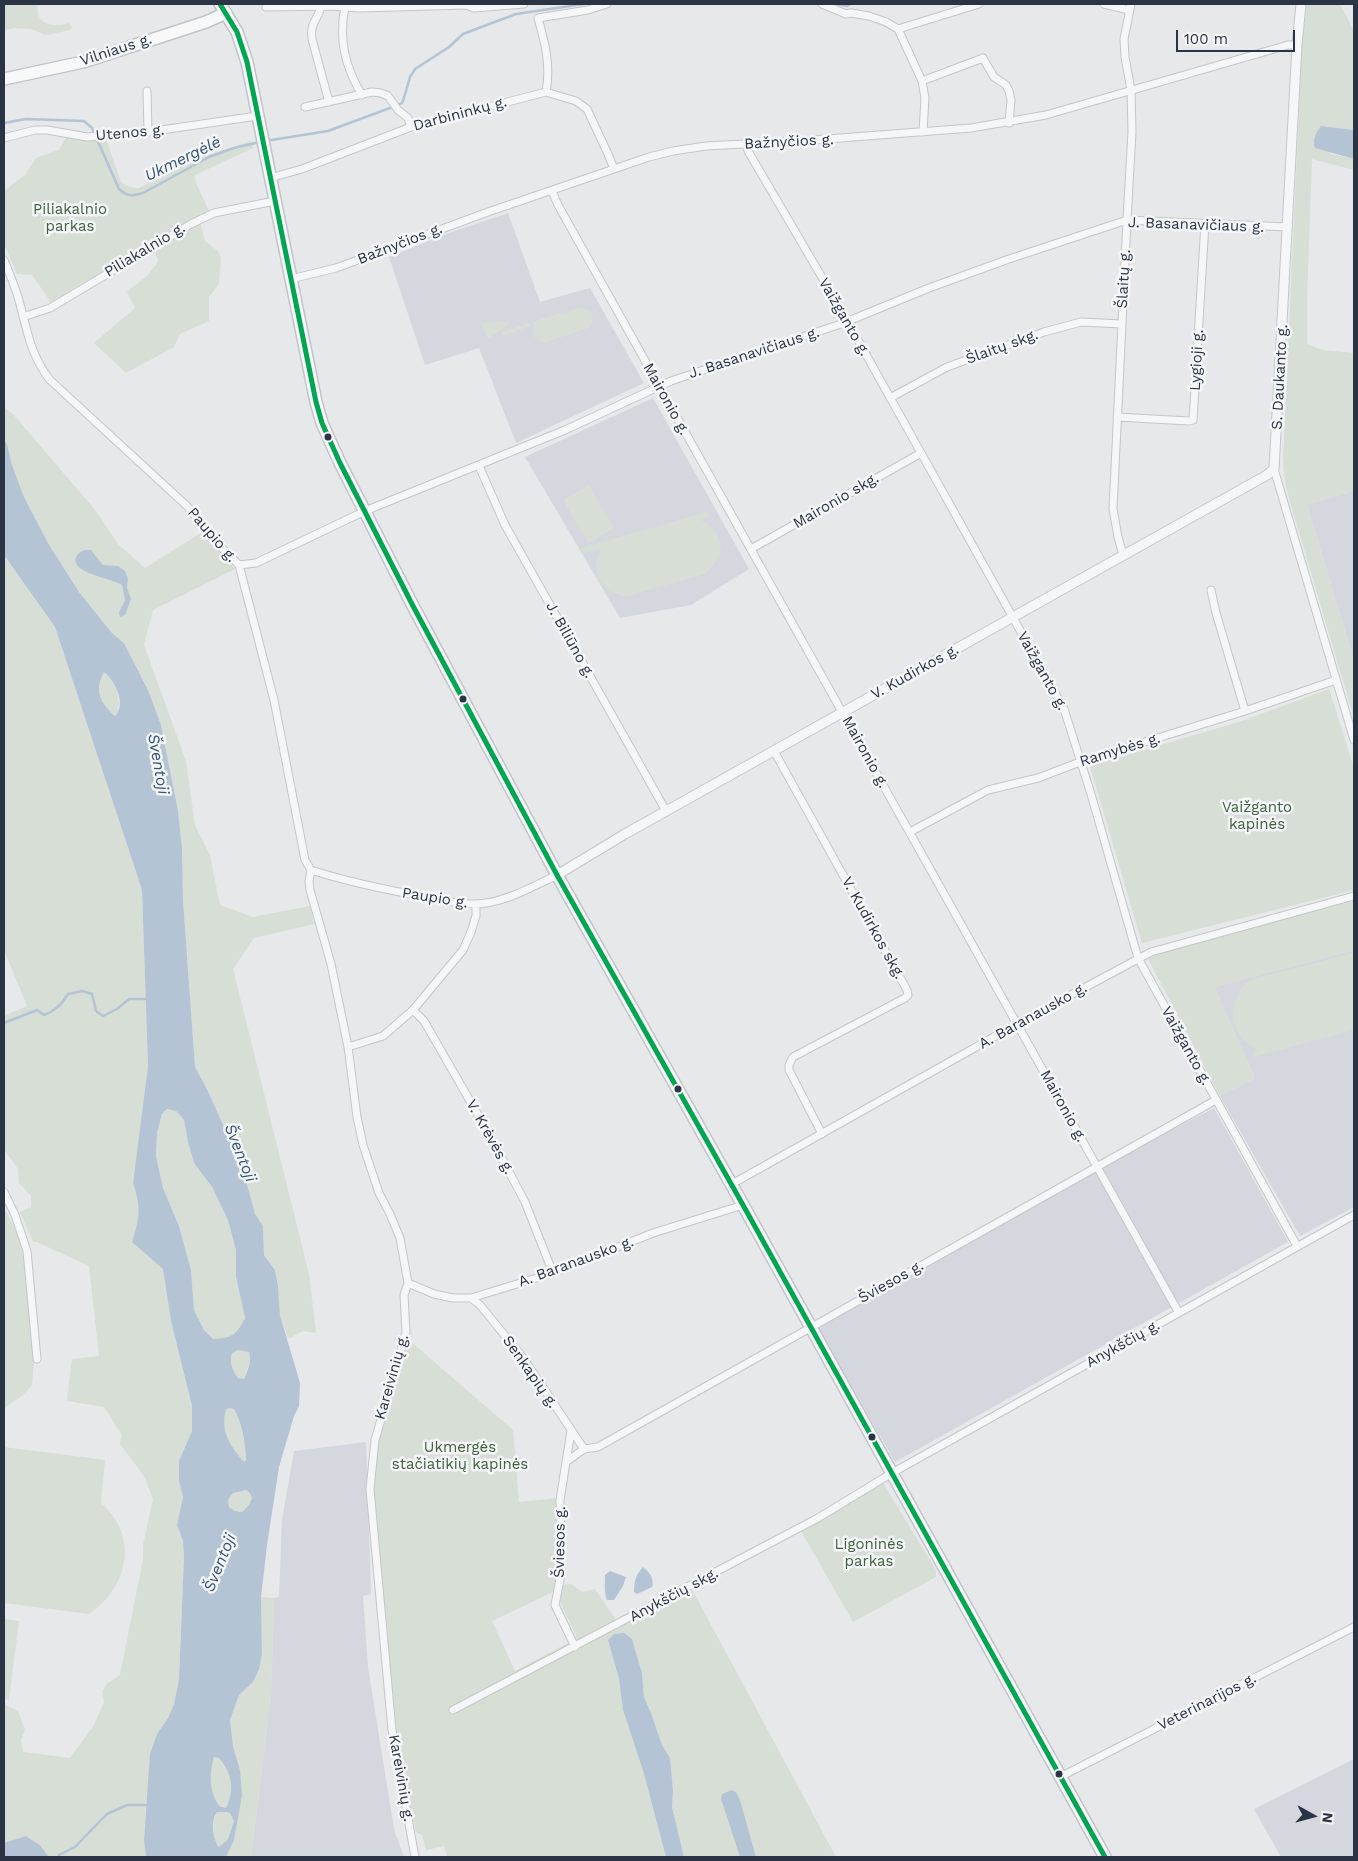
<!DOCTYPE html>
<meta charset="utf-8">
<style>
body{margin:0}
#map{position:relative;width:1358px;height:1861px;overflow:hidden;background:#e6e8ea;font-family:"Work Sans",sans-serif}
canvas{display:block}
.frame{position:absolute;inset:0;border:5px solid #2b3445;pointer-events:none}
.north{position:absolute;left:1288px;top:1791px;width:50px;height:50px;-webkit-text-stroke:4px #f4f6f9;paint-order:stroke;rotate:97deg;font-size:14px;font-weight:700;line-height:20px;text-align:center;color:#2b3445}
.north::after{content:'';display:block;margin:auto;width:18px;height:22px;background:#2b3445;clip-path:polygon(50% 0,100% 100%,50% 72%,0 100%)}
.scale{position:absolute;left:1176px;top:30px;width:119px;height:22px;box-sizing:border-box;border:2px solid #2b3445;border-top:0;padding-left:6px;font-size:15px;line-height:18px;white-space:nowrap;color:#2b3445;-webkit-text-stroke:4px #f4f6f9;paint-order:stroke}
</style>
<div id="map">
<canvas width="1358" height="1861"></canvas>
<div class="frame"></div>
<div class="north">N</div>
<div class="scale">100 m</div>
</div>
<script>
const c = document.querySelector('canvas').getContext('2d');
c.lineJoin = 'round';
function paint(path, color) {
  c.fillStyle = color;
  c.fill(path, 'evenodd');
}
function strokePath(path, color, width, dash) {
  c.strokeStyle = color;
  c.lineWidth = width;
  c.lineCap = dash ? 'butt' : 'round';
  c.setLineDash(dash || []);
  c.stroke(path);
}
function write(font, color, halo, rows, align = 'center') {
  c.font = font + ' "Work Sans",sans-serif';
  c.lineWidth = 5;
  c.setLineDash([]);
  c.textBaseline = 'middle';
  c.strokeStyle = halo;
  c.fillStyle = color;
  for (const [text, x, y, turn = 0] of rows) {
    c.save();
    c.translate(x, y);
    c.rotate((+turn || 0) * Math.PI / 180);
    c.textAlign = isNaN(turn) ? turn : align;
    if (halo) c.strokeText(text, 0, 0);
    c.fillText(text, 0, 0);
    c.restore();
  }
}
const built = new Path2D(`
 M508,213L540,302L590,288L644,383L516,443L479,348L425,365L389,257L446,234Z
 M653,398L749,569L691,605L620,618L525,457Z
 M1354,491V661L1307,504Z
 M1354,950V1207L1300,1236L1220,1096L1255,1078L1214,987Z
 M1214,1108L1288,1242L895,1462L817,1326L1099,1168Z
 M366,1442L371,1594L363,1596L368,1667L394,1829L404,1857H251L271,1695L274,1598L279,1597L282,1520L294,1451Z
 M1354,1759V1857H1281L1254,1809Z`);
const green = new Path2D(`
 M4,4H38C35,25 52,28 69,23L72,28L70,30L46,35L31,29L14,28L4,30Z
 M1306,4H1340L1354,31V130L1321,126L1331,154L1354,159V170L1312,159L1307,298V344L1322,350L1354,353V491L1307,504L1354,661V718L1291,505L1285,482L1283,461L1302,46Z
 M67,136L88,140L106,139L121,182C127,186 131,188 139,188L193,160L251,141L253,148L195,175L196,183L210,213L199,218L205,241L218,251L221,258L219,284L209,297V321L180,334L174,347L126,373L94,343L135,308L127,292L148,275L158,262L157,257L149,244L51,302L32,275L17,274L4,244V191L25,175L36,158L59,150Z
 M580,308C592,308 597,318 589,328L547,342H541L534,337L533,327L535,322L540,319Z
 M509,321L510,324L488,339L481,323Z
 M530,323L531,326L502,336L501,332Z
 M4,407L13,414L95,510L119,545L145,568L204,531L235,569L153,610L144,645L186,761L195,825L210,855L220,905L253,917L310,906L314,924L254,938L233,969L309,1274L316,1333L303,1331L288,1339L280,1315L278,1286L275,1270L264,1255L263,1226L255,1214L244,1173L208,1091L195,1067L183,900L182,848L178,811L161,725L149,692L124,643L112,633L79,592L48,543L24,497L12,465L7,444L4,440ZM99,561L103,565L109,566L128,579L127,587L131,599L119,612L125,600L122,585L113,580L87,571Z
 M589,485L614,528L588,543L563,500Z
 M707,512L709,517L701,520C726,533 728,558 704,574L628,596H621L607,590L598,579L596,562L601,549L583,554L581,548Z
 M4,555L55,627L142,890L148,1066L133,1183C141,1206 140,1218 133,1241L163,1269L171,1321L192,1406V1431L179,1462V1481L183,1497L177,1525L183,1541L184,1557L179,1679L174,1704L168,1718L157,1734L146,1805L144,1840L146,1857H49L40,1845L27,1836L4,1843V1704L18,1711L25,1730L21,1740L23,1752L70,1758L94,1725L104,1702L102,1691L107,1684L120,1675L143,1560V1545L153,1499L144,1476L120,1444L122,1435L104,1407L67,1401L72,1359L99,1356L89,1266L37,1242H33L20,1212L31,1207V1196L19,1183L18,1169L4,1149V1016L27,1006L4,950Z
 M104,672C117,684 122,698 117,715L115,716C100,701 94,692 104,672Z
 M1329,689L1354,768V890L1142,943L1090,766L1242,721Z
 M1354,900V950L1214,987L1255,1078L1220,1096L1148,959L1158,954Z
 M1354,953V1030L1254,1057L1252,1052L1257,1050C1226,1034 1225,1000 1251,979Z
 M167,1109L176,1111L184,1120L188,1142L194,1163L212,1187L228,1220L236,1250V1277L245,1318C236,1335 233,1338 214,1340L204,1330L194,1310L191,1270L179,1226L163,1188L156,1156L157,1133L162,1114Z
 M4,1208L17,1233L25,1264L34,1360L32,1385L23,1395L4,1408Z
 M409,1340L513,1430L519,1502L558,1498L559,1574L555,1591L492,1621L515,1671L577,1638L559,1600L562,1585L571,1584L582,1592L595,1589L616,1620L688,1582L836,1857H756L736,1792L721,1799L740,1857H684L672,1807L673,1790L670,1758L662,1745L651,1713L644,1697L642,1673L632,1639L608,1641L619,1679L623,1710L644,1774L666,1857H447L444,1846L426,1850L422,1835L416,1832L403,1773L393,1706L374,1494V1463L377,1440Z
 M238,1350L249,1352L251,1358L244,1379L238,1378C232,1369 229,1363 232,1352Z
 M230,1407L234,1409C243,1425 245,1442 246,1460L244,1463C231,1443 219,1434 226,1409Z
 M4,1447L105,1460L101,1503C139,1536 129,1587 89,1614L4,1603Z
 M883,1483L936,1570V1577L853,1622L801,1531Z
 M241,1490H246L251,1493L252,1498L249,1505L242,1512L235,1511L229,1507L228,1500L233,1493Z
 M261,1597L274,1598L271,1695L251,1857H226L234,1840L240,1770L233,1746L230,1720L239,1695L253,1682L262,1654Z
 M4,1619L19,1621L9,1700L4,1699Z
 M214,1757L219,1758C232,1773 235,1790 226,1808L219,1806C208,1791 209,1774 214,1757Z
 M227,1811L230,1813L234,1820L228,1839L219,1847C213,1838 211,1822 217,1812Z`);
const water = new Path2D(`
 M1321,126L1354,130V159L1315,148C1312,140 1316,133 1321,126Z
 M4,440L7,444L12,465L24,497L48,543L79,592L112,633L124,643L149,692L161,725L178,811L182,848L183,900L195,1067L208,1091L244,1173L255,1214L263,1226L264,1255L275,1270L278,1286L280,1315L300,1383L299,1406L294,1416L279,1467L267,1545L261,1597L262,1654L259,1669L253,1682L239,1695L230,1720L233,1746L240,1770L242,1795L234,1840L226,1857H146L144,1840L150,1754L157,1734L168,1718L174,1704L179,1679L184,1557L183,1541L177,1525L183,1497L179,1481V1461L192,1431V1406L171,1321L163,1269L132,1242C140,1218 141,1207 133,1183L148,1066L142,890L55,627L4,555ZM104,672C115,681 127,704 115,716C100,702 94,691 104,672ZM167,1109L176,1111L184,1120L188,1142L194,1163L212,1187L228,1220L236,1250V1277L245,1318C236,1335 233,1338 213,1339L204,1330L194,1310L191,1270L179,1226L163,1188L156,1156L157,1133L162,1114ZM238,1350L249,1352C252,1361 248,1370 244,1379L238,1378C232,1369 229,1362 232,1353ZM230,1408L234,1409C243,1425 245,1442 246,1460L244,1462C230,1445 220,1432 226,1409ZM246,1490L250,1493L252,1498L249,1505L242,1512L235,1511L229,1507L228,1500L233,1493ZM214,1757L219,1758C232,1773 235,1790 226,1808L219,1806C209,1791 209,1774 214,1757ZM227,1812L230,1813L234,1821L228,1839L219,1847C213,1838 210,1822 217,1812Z
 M85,550H91L103,565L118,566L125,571L128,579L127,587L131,599L125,615L120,617L119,612L125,600L122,585C109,578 90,576 80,568C71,561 77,552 85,550Z
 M643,1567C649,1571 655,1580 652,1587L637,1594L634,1592C634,1582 636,1574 643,1567Z
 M610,1571L626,1577L623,1586L614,1600H607C604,1593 605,1583 605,1575Z
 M624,1633L632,1639L642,1673L644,1697L651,1713L662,1745L670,1758L673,1790L672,1807L684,1857H666L644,1774L623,1710L619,1679L608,1640L614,1634Z
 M732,1790L736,1792L740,1800L756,1857H740L721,1799L722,1794Z
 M26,1836L40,1845L49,1857H4V1843Z`);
const stream = new Path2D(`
 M836,4L847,6L851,4
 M4,123L26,119L84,121L92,128L119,189C127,197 133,196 143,193L209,157L234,148L260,142
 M265,141L328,131L398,105L402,103L404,98L410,77L415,69L449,47L463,34L516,14L584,4
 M4,1023L37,1010L44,1015C55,1011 61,1005 68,994L82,991L92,994L96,1011L103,1016L117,1009L129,999H145
 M59,1855L75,1847L107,1814L127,1805H148`);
const minor = new Path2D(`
 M822,4L846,14L851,13L869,16L886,22L898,29L922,81L925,98L923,132
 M1104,4L1129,10
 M266,7L330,6L359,8L466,5L474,8L524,4
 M321,7C317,21 310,22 312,39L329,102
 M345,7C338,39 345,67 362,95
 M898,29L979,4
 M922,81L983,58L994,77L1006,85L1009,91L1011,100L1009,123
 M147,91L148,132
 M546,92C551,65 545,43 538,18L588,10L607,4
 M305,107L372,92L381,93L388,96L398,110L408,118L411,127
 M4,138L35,130H47L87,137L148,132L257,116
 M747,144L748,151L844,315L1064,709L1091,794L1138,958L1297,1246
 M270,178L302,169L411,127L546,92L576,101L587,109L608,154L614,169
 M552,191L558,205L610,298L1179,1313
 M4,260C9,272 14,284 18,297C27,328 29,353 50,380L187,506L219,545L239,565L274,700L305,860L311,870L309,881L310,890L331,964L348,1047L357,1117L363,1145L379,1193L390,1214L400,1238L408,1283L404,1295L406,1333L375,1440L370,1489L392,1730L415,1857
 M291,279L336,268L488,212L649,157L673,151L706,146L801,141L971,128L1046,115L1288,45H1297
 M23,317L50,308L191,224L214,213L275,201
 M890,398L947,367L1044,332L1081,322L1122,324
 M1117,417L1189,421L1193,420L1205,223
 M479,466L505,525L666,811
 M1274,469L1354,740
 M751,549L921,453
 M1123,555L1118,537L1113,509L1127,220L1132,132L1131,90L1125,57L1124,39L1131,4
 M239,565L256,563L365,511L565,430L671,381L841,324L929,288L1009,259L1127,220L1288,227
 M1211,590L1216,613L1245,711
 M774,751L907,990L908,995L905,998L793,1057L789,1065V1070L822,1134
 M910,832L988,790L1038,778L1080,762L1245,711L1336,680
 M311,870C348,882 387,890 426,897C445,901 466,906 486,903C509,900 536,885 557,875
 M413,1010L424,1021L489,1134L525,1202L553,1273
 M348,1047L383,1036L413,1010L463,950L471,932L476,916V904
 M732,1184L1017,1024L1151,952L1354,896
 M4,1192L15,1215L27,1251L37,1359
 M408,1283L434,1294L453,1298H471L553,1273L653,1233L743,1205
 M471,1298L480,1305L524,1359L584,1449
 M566,1462L571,1431
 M575,1647L555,1605L561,1574L560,1500L566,1462L584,1449L598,1447L1216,1100
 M453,1710L818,1518L892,1473L1354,1215
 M1060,1777L1354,1627`);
const tertiary = new Path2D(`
 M557,875L625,834L1267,475L1274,469L1297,45L1301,4`);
const primary = new Path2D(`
 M220,4L237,32L247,62L316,402L322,423L340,463L413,606L557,875L743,1205L1105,1857
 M4,79L83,62L206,22L226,13`);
const bus1 = new Path2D(`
 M220,4L237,32L247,62L316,402L322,423L340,463L413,606L557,875L743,1205L1105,1857`);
const markers = [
 [328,437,4.5,"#2b3445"],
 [463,699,4.5,"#2b3445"],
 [678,1089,4.5,"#2b3445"],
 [872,1437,4.5,"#2b3445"],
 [1059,1774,4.5,"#2b3445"]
];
const streetNames = [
 ["Vilniaus g.",116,50,-18],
 ["Darbininkų g.",460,114,-15],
 ["Utenos g.",130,133,-5],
 ["Bažnyčios g.",789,142,-3],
 ["J. Basanavičiaus g.",1196,225,2],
 ["Bažnyčios g.",400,244,-21],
 ["Piliakalnio g.",145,250,-31],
 ["Šlaitų g.",1124,279,-87],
 ["Vaižganto g.",844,317,60],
 ["Šlaitų skg.",1002,347,-20],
 ["J. Basanavičiaus g.",754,353,-18],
 ["Lygioji g.",1197,360,-87],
 ["S. Daukanto g.",1280,377,-87],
 ["Maironio g.",666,399,61],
 ["Maironio skg.",836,501,-30],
 ["Paupio g.",212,535,49],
 ["J. Biliūno g.",570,640,61],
 ["Vaižganto g.",1042,671,61],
 ["V. Kudirkos g.",915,672,-29],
 ["Ramybės g.",1120,750,-17],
 ["Maironio g.",865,752,61],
 ["Paupio g.",435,898,9],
 ["V. Kudirkos skg.",873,928,61],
 ["A. Baranausko g.",1033,1016,-29],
 ["Vaižganto g.",1186,1046,61],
 ["Maironio g.",1063,1106,61],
 ["V. Krėvės g.",490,1137,61],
 ["A. Baranausko g.",576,1262,-20],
 ["Šviesos g.",891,1282,-29],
 ["Anykščių g.",1123,1344,-29],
 ["Senkapių g.",530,1372,55],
 ["Kareivinių g.",392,1377,-74],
 ["Šviesos g.",560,1542,-89],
 ["Anykščių skg.",674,1595,-28],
 ["Veterinarijos g.",1207,1702,-27],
 ["Kareivinių g.",401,1778,80]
];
const parkNames = [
 ["Piliakalnio",70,210],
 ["parkas",70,227],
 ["Vaižganto",1257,808],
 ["kapinės",1257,825],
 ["Ukmergės",460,1448],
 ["stačiatikių kapinės",460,1465],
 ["Ligoninės",869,1545],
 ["parkas",869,1562]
];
const waterNames = [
 ["Ukmergėlė",183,159,-26],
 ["Šventoji",158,764,80],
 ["Šventoji",240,1153,68],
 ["Šventoji",220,1563,-68]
];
paint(built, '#d4d7dd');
paint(green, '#d6ded6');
paint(water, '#b4c4d5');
strokePath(stream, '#b4c4d5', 2.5);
strokePath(minor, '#c4c6c8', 9);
strokePath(tertiary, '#c4c6c8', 11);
strokePath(primary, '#c2c5c8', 14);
strokePath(minor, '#f5f6f7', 7);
strokePath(tertiary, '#f5f6f7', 9);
strokePath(primary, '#f8f8f8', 11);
strokePath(bus1, '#00a651', 5);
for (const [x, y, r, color] of markers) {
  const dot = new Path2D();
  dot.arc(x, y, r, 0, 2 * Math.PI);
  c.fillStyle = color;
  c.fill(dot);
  strokePath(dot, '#f4f6f9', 2);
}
write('15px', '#2b3445', '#f4f6f9', streetNames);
write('15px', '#3f6138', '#f4f6f9', parkNames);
write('italic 16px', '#34527a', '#f4f6f9', waterNames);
</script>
